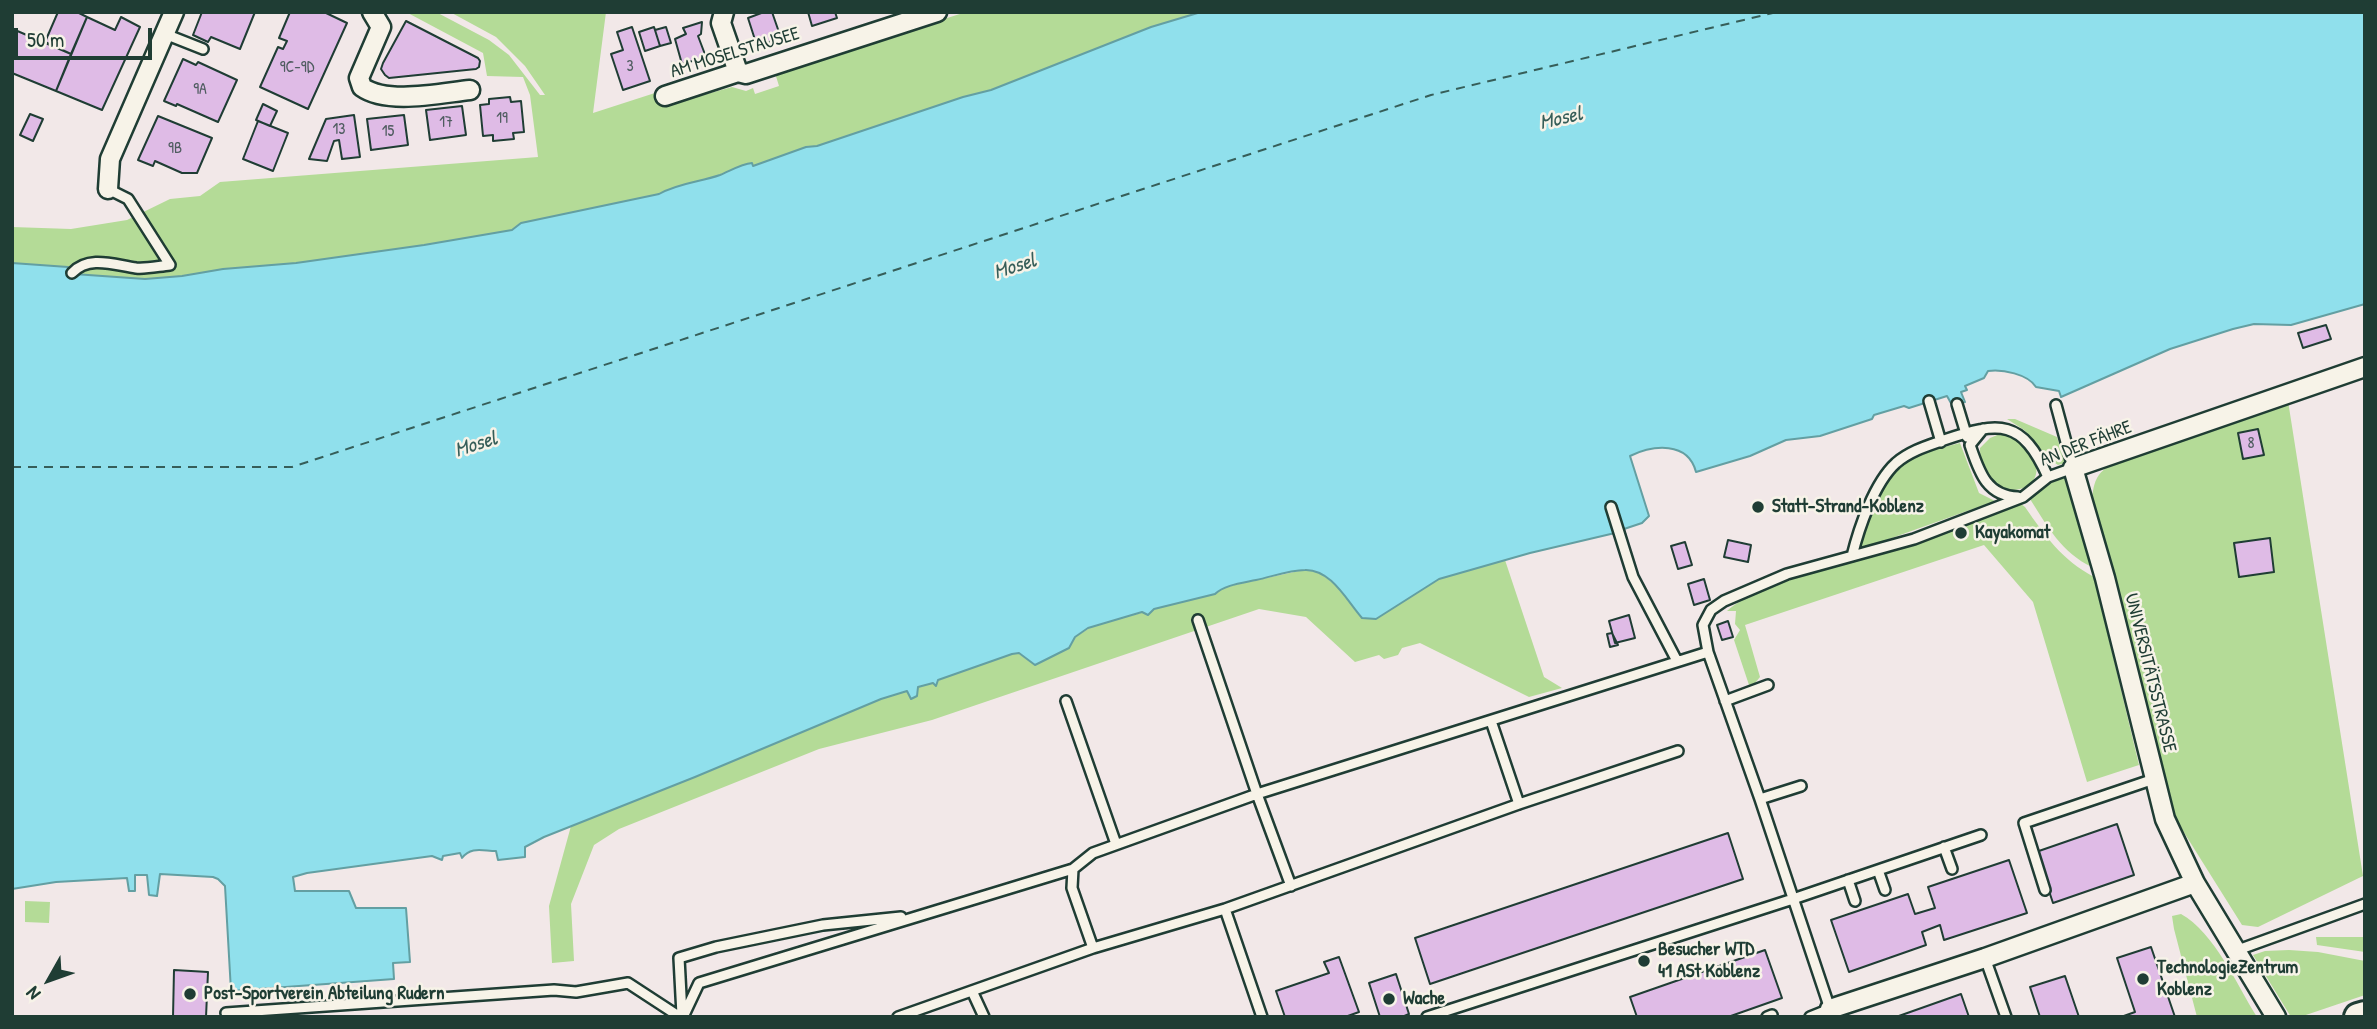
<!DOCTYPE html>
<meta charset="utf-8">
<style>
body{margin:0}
#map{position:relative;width:2377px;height:1029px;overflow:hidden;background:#f2e8e8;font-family:"Patrick Hand",sans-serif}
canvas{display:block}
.frame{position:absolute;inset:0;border:14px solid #1f3d34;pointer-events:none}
.north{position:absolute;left:14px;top:945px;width:70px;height:70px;-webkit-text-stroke:5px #f7f3e8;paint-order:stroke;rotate:230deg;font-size:19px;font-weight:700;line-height:28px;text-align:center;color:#1f3d34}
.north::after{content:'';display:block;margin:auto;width:24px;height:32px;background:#1f3d34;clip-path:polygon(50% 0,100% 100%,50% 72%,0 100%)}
.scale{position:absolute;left:14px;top:28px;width:138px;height:32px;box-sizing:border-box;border:4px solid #1f3d34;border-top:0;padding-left:9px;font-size:21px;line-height:24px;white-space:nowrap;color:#1f3d34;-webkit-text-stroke:5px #f7f3e8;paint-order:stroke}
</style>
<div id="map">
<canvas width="2377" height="1029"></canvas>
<div class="frame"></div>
<div class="north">N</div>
<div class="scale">50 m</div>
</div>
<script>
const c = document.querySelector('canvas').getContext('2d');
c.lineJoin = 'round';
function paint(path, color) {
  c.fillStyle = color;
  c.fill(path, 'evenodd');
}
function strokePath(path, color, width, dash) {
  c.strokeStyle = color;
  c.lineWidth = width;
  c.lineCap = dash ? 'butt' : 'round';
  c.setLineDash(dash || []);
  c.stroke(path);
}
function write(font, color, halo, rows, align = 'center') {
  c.font = font + ' "Patrick Hand",sans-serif';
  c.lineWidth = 5;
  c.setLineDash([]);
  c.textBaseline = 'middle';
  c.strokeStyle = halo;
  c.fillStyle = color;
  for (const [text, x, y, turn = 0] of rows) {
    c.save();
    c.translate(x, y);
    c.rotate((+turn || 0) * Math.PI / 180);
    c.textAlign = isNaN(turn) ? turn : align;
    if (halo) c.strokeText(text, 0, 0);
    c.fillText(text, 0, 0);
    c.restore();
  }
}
const green = new Path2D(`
 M406,12H436L489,40L509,55L540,95H545L525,66L496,37L450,12H606L593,113L658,92L661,101L667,105L732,87L746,91L753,88L755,94L779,86L775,73L966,12H1201L1151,27L991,90L963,97L817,146L806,147L753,166L670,189L660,194L521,223L513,230L424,245L296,263L223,269L182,276L145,279L74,274L68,267L12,263V227L71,229L127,220L170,199L200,196L220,182L538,157L530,95L523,77L487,76L483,53Z
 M2288,401L2363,876L2258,927L2242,925L2173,815L2092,498C2094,483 2096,474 2109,466Z
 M2007,419H2015L2057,437L2065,463L2058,465L2044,456L2036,443L2024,430Z
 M2000,434C2012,437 2021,441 2028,451C2063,492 1979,514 1980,448L1990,438Z
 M1960,443L1979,493L1995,501L1864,548L1859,544C1868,513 1884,474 1913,458C1927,450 1945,447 1960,443Z
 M2068,476L2092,567C2062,553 2047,526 2030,499L2054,481Z
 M2021,504L2025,507C2046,537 2061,559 2094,577L2139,765L2087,782L2033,602L1984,545L1745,625L1760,677L1755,683L1749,685L1734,640L1740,630L1735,624L1736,611H1727C1764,578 1860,561 1909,546C1947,534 1984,518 2021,504Z
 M1505,560L1544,677L1562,688L1529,697L1420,643L1402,648L1398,655L1384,659L1379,655L1355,662L1306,617L1259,609L932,720L819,749L619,829L594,845L571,904L574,961L552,963L549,906L571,826L695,777L881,699L908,691L911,698L918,687L1012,654L1018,653L1035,665L1069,648L1075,637L1093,626L1207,595L1215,594L1218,590L1234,585L1308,569L1321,574L1336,585L1355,609L1376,619L1439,579Z
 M25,901L50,902L49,923L25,922Z
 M2181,914C2214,932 2237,985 2257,1017H2197L2174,929L2172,916Z
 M2316,937H2365V952L2317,945Z
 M2289,950L2318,952L2365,961V995L2300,1017H2291L2253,955L2265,951Z`);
const water = new Path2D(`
 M1201,12H2365V304L2291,325L2254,324L2233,329L2170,349L2061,397L2059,391L2036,387C2028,374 2002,369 1988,371L1984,378L1965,386L1967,390L1961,392L1965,402L1952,405L1947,396L1909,408L1904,406L1874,415L1872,419L1820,436L1786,440L1750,456L1696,472C1688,441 1653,445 1630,456L1649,516L1642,523L1624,529L1630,552L1621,554L1615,533L1530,553L1439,579L1376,619L1362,618C1347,601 1331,569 1305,570C1289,570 1271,577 1256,580C1242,583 1224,585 1215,594L1154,609L1148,615L1142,612L1088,628L1075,637L1069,648L1035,665L1019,653L1012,654L938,680L936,686L933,683L918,687L917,696L911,699L907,691L881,699L695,777L544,837L525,847V857L498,860L496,851C483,851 471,846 462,858L460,853L443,856L442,860L432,856L307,873L293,877L295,891H349L356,908H406L410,962L393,963L394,979L231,991L225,886L218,879L213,877L160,874L157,896L149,895L147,875H135V891H129L127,878L56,882L12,889V263L68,267L74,274L145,279L182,276L223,269L296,263L424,245L512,230L521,223L659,194C678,183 700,182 720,175C730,171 741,164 752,163L753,166L806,147L817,146L963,97L991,90L1151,27Z`);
const ferry = new Path2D(`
 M12,467H292L1431,95L1777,12`);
const building = new Path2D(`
 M58,12H77L87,17L71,54L45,42Z
 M202,12H255L240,49L211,37L208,42L193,35Z
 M290,12H324L347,23L308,109L260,87L278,47L283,49L287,41L279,38Z
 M764,12H772L781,38L757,46L748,18Z
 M808,12H835L837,18L812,26Z
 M87,17L115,30L121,17L140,27L102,110L56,91Z
 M406,21L478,58L480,61L479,67L476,69L389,78L385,75L381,69L383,63Z
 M702,22L701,34L698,36L706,57L682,64L675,39L686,34L683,28Z
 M632,27L650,81L623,90L611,54L623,50L617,32Z
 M654,27L660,46L645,51L639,32Z
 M666,27L671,43L660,46L655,30Z
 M15,30L71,54L56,91L12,73V37Z
 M183,59L196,65L198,62L237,80L218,122L177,104L176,106L164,101Z
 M510,97L511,102L521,101L524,132L513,133L514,139L493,141V135L483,136L480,105L489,104V99Z
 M263,104L277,111L270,126L256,120Z
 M462,106L466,135L430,140L426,110Z
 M30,114L43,119L33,141L20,135Z
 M354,115L360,157L342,159L339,140L334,141L327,161L309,159L326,119Z
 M404,115L408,145L371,150L367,119Z
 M158,116L212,138L197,173H182L155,161L153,166L138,160Z
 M258,121L288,133L273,171L243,159Z
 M2326,325L2331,339L2303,348L2298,333Z
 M2258,429L2264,455L2243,459L2238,433Z
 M2270,538L2274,572L2239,577L2234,543Z
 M1728,540L1751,545L1748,562L1724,557Z
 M1685,542L1692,565L1678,569L1671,546Z
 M1704,579L1710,600L1694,605L1688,584Z
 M1629,615L1635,638L1615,643L1609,621Z
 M1728,621L1733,637L1722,640L1717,625Z
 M1612,633L1618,645L1610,647L1607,634Z
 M2117,824L2134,875L2053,903L2036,852Z
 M1728,833L1743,879L1430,984L1415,938Z
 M2009,860L2027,913L1944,940L1940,925L1922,932L1926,945L1849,972L1831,920L1908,894L1915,914L1935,908L1928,887Z
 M2151,947L2175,1017H2121L2135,1012L2117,958Z
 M1765,950L1782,998L1728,1017H1637L1630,997Z
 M1339,957L1359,1012L1345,1017H1285L1276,991L1329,973L1324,962Z
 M174,970L208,972L206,1017H173Z
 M1396,974L1409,1014L1402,1017H1380L1369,983Z
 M2065,976L2079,1017H2040L2030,987Z
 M1961,994L1969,1017H1896Z`);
const service = new Path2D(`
 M165,34L203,49
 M72,273C89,255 114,265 136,268C147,269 159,266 170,265L128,199L108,189
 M1929,401L1941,442
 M1957,404L1967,437
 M1983,429L1970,445C1979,471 1986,496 2018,497
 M1611,507L1633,577L1677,661
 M1852,556C1859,528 1874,483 1896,463C1910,451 1927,446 1944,440C2000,421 2022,419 2048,477
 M1066,701L1116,844
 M1725,701L1768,685
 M1491,721L1519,804
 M1760,799L1801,786
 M1944,847L1952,869
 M1878,870L1885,890
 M1848,880L1855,901
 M1291,886L1257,794L1708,652
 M2045,890L2024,823L2154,779
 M1225,909L1262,1017
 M1093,948L1072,888L1073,869L1093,853L1257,794L1198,620
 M2235,951L2365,904
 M1985,958L2006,1017
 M972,991L984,1017
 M226,1013L554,990L576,992L628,983L680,1017
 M682,1015L679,958L716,947L823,925L901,917
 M683,1017L699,983L1073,869
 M898,1017L1093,948L1225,909L1519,804L1678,751
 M1427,1017L1793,899L1981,835
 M1767,1017L1772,1015V1017
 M1810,1017L1830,1009L1760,799L1708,652L1703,625L1711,610L1724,601L1787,574L1914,539L2023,497L2048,477L2073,468L2056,405`);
const minor = new Path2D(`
 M372,12L381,27L359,78L362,87C387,105 441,93 470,90
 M724,12L721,23L738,72
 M665,96L738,72L746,74L937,12
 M108,189L110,159L174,12
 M1830,1009L1985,958L2195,883
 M2276,1017L2195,883L2165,819L2105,578L2073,468L2365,367`);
const primary = new Path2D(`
 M2358,1017L2365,1015`);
const markers = [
 [1758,507,7,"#1f3d34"],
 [1961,533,7,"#1f3d34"],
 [1644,961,7,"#1f3d34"],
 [2143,979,7,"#1f3d34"],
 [190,994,7,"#1f3d34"],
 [1389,999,7,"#1f3d34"]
];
const numberNames = [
 ["3",630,67],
 ["9C-9D",297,68],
 ["9A",200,90],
 ["19",502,119],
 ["17",446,123],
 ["13",339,130],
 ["15",388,132],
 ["9B",175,149],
 ["8",2251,444]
];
const streetNames = [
 ["AM MOSELSTAUSEE",735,53,-17],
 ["AN DER FÄHRE",2086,444,-21],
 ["UNIVERSITÄTSSTRASSE",2150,673,76]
];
const poiNames = [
 ["Statt-Strand-Koblenz",1772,507],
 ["Kayakomat",1975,533],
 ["Besucher WTD",1658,950],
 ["41 ASt Koblenz",1658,972],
 ["TechnologieZentrum",2157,968],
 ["Koblenz",2157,990],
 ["Post-Sportverein Abteilung Rudern",204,994],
 ["Wache",1403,999]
];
const waterNames = [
 ["Mosel",1561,119,-13],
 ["Mosel",1015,267,-18],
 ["Mosel",476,445,-18]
];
paint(green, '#b4db97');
paint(water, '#90e0ec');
strokePath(water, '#639fa2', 2);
strokePath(ferry, '#365e59', 2, [9, 7]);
paint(building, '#dfbbe6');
strokePath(building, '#1f3d34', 2);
strokePath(service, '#1f3d34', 14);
strokePath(minor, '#1f3d34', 23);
strokePath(primary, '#1f3d34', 32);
strokePath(service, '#f7f3e8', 9);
strokePath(minor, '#f7f3e8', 18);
strokePath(primary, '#f7f3e8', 26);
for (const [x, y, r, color] of markers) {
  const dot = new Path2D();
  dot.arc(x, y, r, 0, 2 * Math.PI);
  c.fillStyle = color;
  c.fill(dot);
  strokePath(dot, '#f7f3e8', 2.5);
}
write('16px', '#4f5c60', null, numberNames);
write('19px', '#1f3d34', '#f7f3e8', streetNames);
write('bold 19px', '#1f3d34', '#f7f3e8', poiNames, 'left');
write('italic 21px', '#365e59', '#f7f3e8', waterNames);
</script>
